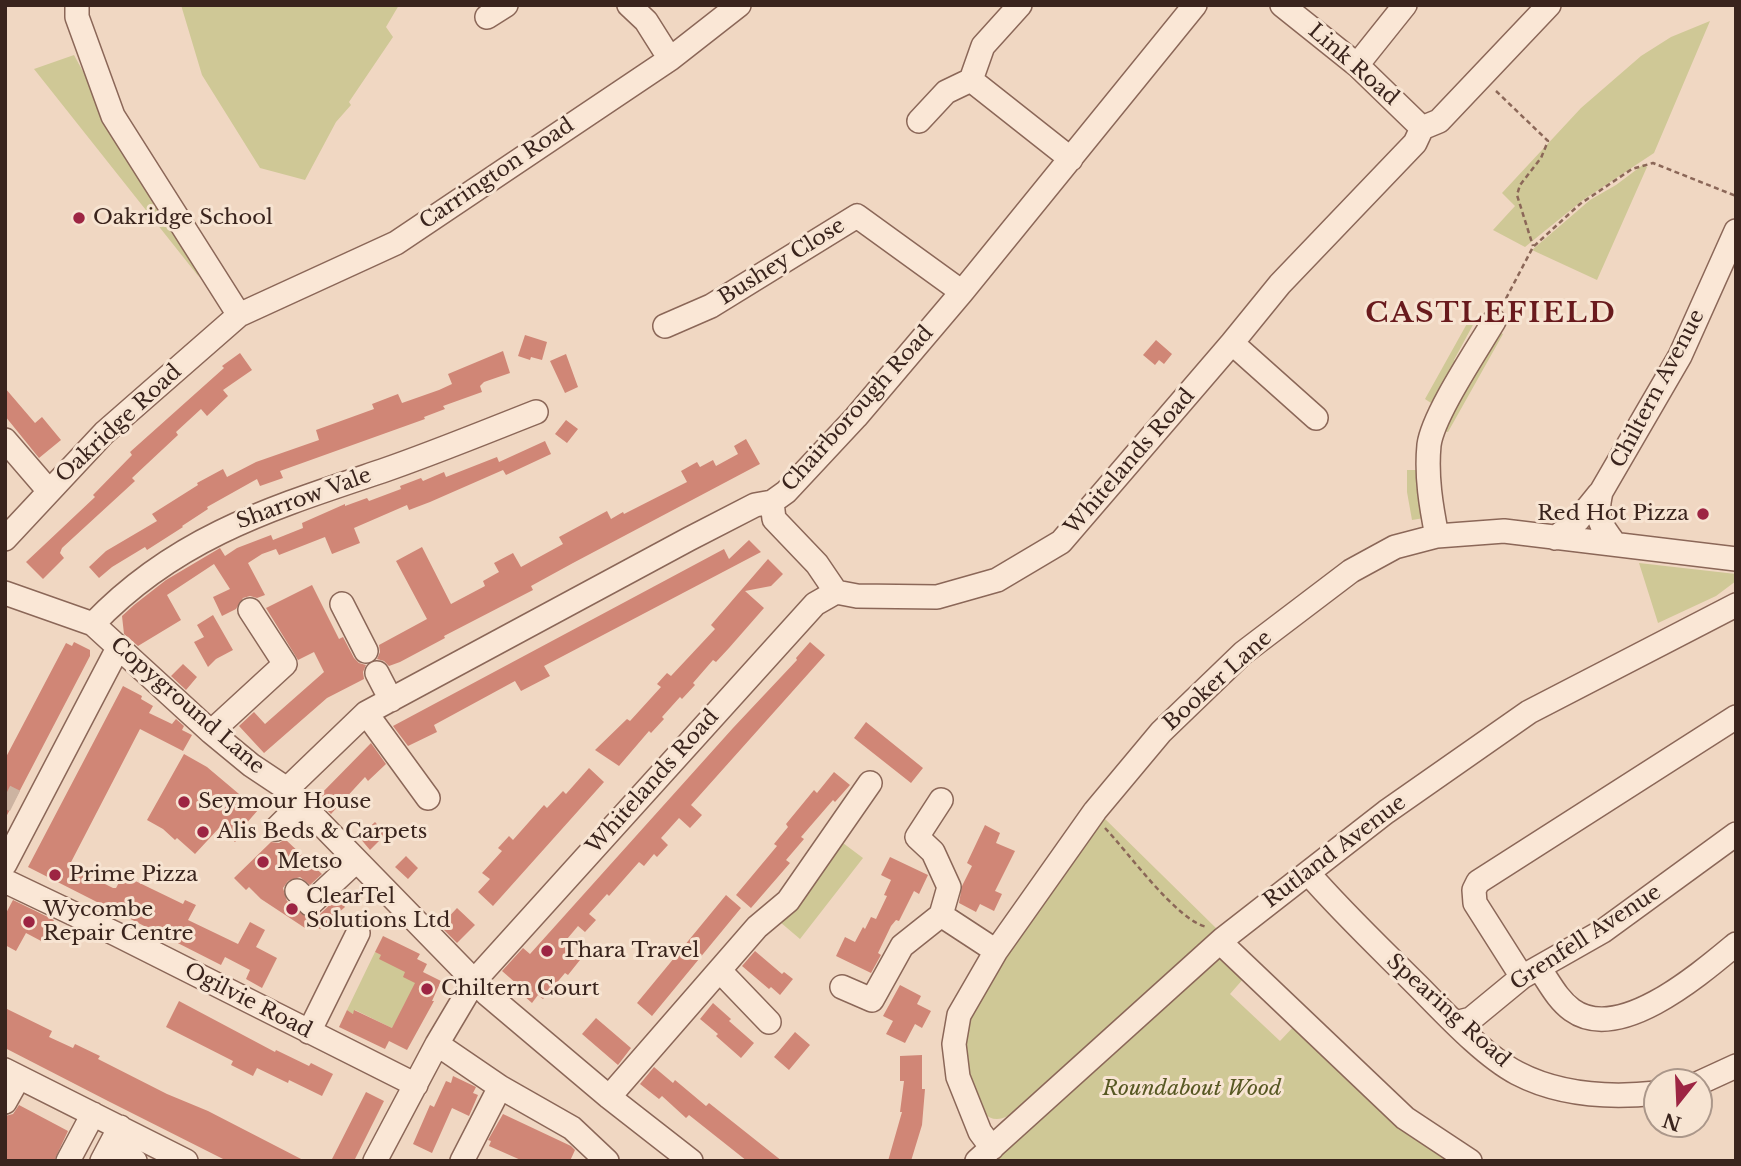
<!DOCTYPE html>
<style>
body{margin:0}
#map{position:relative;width:1741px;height:1166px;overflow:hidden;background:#f0d7c2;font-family:"Libre Baskerville",serif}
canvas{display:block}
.frame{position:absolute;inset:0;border:7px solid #3a241d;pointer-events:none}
.north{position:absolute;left:1643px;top:1068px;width:70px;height:70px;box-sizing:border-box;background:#f7e4d2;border:2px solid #ab978a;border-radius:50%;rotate:198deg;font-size:19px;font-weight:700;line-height:28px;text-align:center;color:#3a241d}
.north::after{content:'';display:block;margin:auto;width:24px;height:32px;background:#9d2543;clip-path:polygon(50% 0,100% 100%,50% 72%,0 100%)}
</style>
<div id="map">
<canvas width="1741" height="1166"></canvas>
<div class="frame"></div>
<div class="north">N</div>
</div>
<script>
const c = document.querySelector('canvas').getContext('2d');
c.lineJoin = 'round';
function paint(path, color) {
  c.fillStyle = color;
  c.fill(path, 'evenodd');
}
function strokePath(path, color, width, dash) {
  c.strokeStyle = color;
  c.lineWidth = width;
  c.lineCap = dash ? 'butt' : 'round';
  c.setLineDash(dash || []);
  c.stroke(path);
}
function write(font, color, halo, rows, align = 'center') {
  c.font = font + ' "Libre Baskerville",serif';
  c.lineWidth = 6;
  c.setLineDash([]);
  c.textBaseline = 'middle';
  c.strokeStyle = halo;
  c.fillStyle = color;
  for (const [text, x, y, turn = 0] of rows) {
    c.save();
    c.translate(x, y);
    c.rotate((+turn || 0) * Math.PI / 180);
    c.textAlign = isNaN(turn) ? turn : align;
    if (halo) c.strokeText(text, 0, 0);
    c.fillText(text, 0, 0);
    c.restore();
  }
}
const green = new Path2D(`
 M181,5H399L386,27L393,37L349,102L351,105L336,122L305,180L260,168L202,75Z
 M1710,21L1654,153L1583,200L1525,247L1493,230L1515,206L1502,193L1581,108L1641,56L1671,37Z
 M74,55L117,134L181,232L199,277L34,69Z
 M1644,164L1647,167L1597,280L1532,250L1590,200L1616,185Z
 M1469,320L1474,323L1454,360L1458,363L1434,405L1425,399Z
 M1497,331L1503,334L1448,432L1438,430Z
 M1407,470H1417L1424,518L1412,520L1407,492Z
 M1639,563L1736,574V581L1716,596L1658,623Z
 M1102,816L1217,929L1008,1116C979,1131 971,1087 966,1066C964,1058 959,1048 959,1039C959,1029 965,1016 968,1007Z
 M843,843L863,858L800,939L780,922L794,908Z
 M375,952L404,966L419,985C406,998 399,1012 396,1030L355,1010L353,1014L347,1010Z
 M1219,954L1244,978L1230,994L1280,1041L1296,1024L1456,1161H984Z`);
const building = new Path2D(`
 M525,335L547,342L542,360L531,357L530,360L518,356Z
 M1156,340L1172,354L1164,364L1159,360L1155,365L1143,355Z
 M503,351L510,373L484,382L480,386L482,392L443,406L445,409L424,417L425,419L280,471L283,478L260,486L257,479L207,507L208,509L182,526L183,527L147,550L145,547L112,567L99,578L89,567L106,551L157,521L152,514L198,485L197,483L223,469L227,477L256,462L319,440L316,430L374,409L372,404L398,394L402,403L439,390L452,384L448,374Z
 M240,353L252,370L223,390L228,396L207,416L201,409L176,432L178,435L132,478L135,481L62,548L60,553L64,558L43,579L26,562L95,497L93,495L132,455L130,452L224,368L222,366Z
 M566,354L578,387L565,393L550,361Z
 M5,388L35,423L42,417L61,440L39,458L5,416Z
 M566,420L578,429L567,443L555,434Z
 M746,439L760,464L573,563L531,586L533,590L444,636L445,638L400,662L389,666L384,661L377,659L380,652L379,645L427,619L396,561L422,547L451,604L485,586L483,581L499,572L494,563L513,553L521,567L563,544L559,537L607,511L611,519L623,512L624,514L687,482L681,471L697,462L700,467L713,460L716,466L738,454L734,446Z
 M545,441L551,454L506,475L503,470L430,502L409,510L407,505L354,528L360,543L332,554L325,537L279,555L276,549L262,554L248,563L265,595L257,598L250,596L243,598L236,609L222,616L213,597L230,589L214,564L167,595L181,620L138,646L124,634L122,616L134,605L166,580L220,548L225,556L237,548L271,535L273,540L303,528L302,523L345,504V506L367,498L369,501L401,489L400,486L421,478L423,481L444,472L446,477L497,457L499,462Z
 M749,540L761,552L544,666L550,676L521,691L515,681L434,725L437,732L408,746L393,726L724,549L729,559Z
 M768,559L783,574L771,586L745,591L764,608L729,648L716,662L713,660L693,683L695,685L682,699L680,697L662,717L664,719L651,733L649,731L619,766L595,750L627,719L630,721L661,687L657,684L667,673L671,676L715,629L711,625Z
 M312,585L339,639L343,637L354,658L359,663L366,665L363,672L364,679L327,698L264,753L239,726L254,712L265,724L324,672L314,652L298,660L266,608Z
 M213,615L233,650L216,659L208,667L194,642L204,637L197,625Z
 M74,642L90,650V656L5,819V759L66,643L72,646Z
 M810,642L825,655L691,805L702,815L690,828L679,818L661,838L668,845L657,857L654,854L644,866L639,862L609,896L607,894L589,914L596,920L585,932L578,926L562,945L580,960L568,975L565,973L543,999L538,995L532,1003L522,994L525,991L502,971L523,948L530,954L733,728L797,660L796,658Z
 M183,664L197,677L186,690L171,676Z
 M123,686L142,696L141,699L153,706L149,713L172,724L176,719L184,726L182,730L192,735L183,751L140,729L69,866L113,888H116L123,875L183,904L185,900L196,905L188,920L238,944L250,922L265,930L256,947L277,958L262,988L246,979L250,970L225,957L221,965L28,867Z
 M866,722L923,768L911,783L854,738Z
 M371,743L386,764L368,781L365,777L331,814L316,799Z
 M184,754L207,767L258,810L245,825L248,828L235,842L219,828L195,854L177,838L175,840L163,829L147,820Z
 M589,768L604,782L493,906L478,892L490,879L482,873L502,851L498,848L509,836L513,840L544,805L547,808L563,791L566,794Z
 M834,772L850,785L835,802L833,800L801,837L804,839L786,860L790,863L751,908L736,895L777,846L774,844L788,827L786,824L814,790L817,793Z
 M375,822L386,834L370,850L359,837Z
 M985,825L1000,833L996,843L1015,851L995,891L1002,894L994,911L980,904L976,912L959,903L962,886L972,866L967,863Z
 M285,839L322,874L310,885L300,877L288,881L283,888L287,901L307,918L319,915L337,898L345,907L320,929L312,924L308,930L261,899L249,887L246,890L234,878L271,842L279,843Z
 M406,856L418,868L408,879L395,867Z
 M890,857L928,875L919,894L914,891L899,921L896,920L891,926L878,953L881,955L871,973L836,956L845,937L855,942L863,927L865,929L871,917L876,919L887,896L884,895L891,880L881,875Z
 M726,895L741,908L652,1016L637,1003Z
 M13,900L54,920L43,942L26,933L16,951L5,945V915Z
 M457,908L475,925L457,943L440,926Z
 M383,936L420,954L417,959L427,964L423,972L441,981L432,1001H434L407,1050L389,1041L385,1049L339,1027L347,1010L353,1014L354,1010L392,1028L415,983L403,977L405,972L379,959L381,955L375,952Z
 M755,951L782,974L784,972L793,979L780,995L771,987L769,989L742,966Z
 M900,985L921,996L917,1004L931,1011L922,1028L915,1024L905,1043L886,1034L893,1021L883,1016Z
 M179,1001L275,1052L276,1050L309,1066L311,1063L333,1074L322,1096L289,1080L288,1083L257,1068L253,1076L231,1065L233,1061L166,1027Z
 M713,1003L731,1019L729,1021L754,1043L741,1058L716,1036L718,1034L700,1019Z
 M5,1008L52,1031L49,1037L73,1048L75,1044L100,1056L98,1059L167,1094L208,1111L305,1161H227L108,1101L5,1048Z
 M596,1018L631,1048L618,1065L582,1034Z
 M795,1032L810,1045L789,1070L774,1057Z
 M922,1055V1089H925L922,1125L911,1161H888L902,1112H900L904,1081H900V1056Z
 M654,1067L673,1083L675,1080L706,1106L709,1103L782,1161H747L689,1115L686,1118L662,1096L659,1099L640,1084Z
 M453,1076L476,1087L473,1093L478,1095L469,1116L452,1108L432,1153L413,1144L430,1105L434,1107L446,1081L451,1083Z
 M366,1092L384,1101L354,1161H331Z
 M19,1105L68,1131L54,1161H5V1116L13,1114Z
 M503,1114L571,1146L575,1150L570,1161H523L489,1146L491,1141L488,1140Z`);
const minorTunnel = new Path2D(`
 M5,796L15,801`);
const path = new Path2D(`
 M1496,91L1548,141L1541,158L1520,185L1517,195L1533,246
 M1502,306L1533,247L1580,204L1632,169L1653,163L1736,196
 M1105,828C1128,852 1177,921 1207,927`);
const minor = new Path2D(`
 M77,5V17L113,116L239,315
 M629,5L646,21L670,59
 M1282,5L1357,65L1422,128
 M487,17L506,5
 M1357,65L1405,5
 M971,80L1071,159
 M919,121L946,92L971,80L983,46L1020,5
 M665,326L711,306L857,216L962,292
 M1232,343L1316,418
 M5,440L49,491
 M772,502L774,519L817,564L836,592
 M1437,536C1431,506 1426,476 1429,445C1433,415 1477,350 1494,321
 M1555,538L1578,520L1599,494
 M5,539L104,433L239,315L396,243L670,59L739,5
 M1615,544C1599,523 1595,518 1601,492L1680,356L1736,231
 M5,593L93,624L211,732L251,765L287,789L487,994L609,1097L691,1161
 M342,604L366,651
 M93,624C176,537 272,508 382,471C434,453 485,432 536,412
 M377,673L391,700
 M366,713L428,798
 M211,732L285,664L250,610
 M287,789L366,713L689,539L755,505L772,502L786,492L856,417L962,292L1195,5
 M276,829L301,804
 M5,864L118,648
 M1309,874C1343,913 1380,948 1417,985C1444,1012 1483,1055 1517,1073C1559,1095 1610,1098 1657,1093
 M5,881L116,934L416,1085
 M297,891L310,904L356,861
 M941,915L996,951
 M1220,942L1405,1118L1470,1161
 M1539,968C1549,982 1557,999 1572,1010C1619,1044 1700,974 1736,944
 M720,971L769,1022
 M1522,977L1475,903L1474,890L1478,882L1736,717
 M842,987L872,1000L902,946L941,915L949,887L933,852L917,837L941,800
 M1455,1023L1471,1019L1522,977L1603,931L1736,834
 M309,1032L358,933
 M437,1044L500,1087
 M5,1070L186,1161
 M1699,1083L1736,1066
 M609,1097L757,927L788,901L870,783
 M5,1102L19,1077
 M109,1148L135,1161
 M992,1148L980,1132L958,1077L954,1044L959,1015L996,951L1095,811L1161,732L1243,653L1351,571L1395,547L1437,536L1504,531L1736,559
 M68,1161L93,1114
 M102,1161L120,1127
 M375,1161L437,1044L475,980L815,604L836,592L857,596L937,597L997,580L1061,542L1232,343L1280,284L1415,143L1422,128L1439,121L1549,5
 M462,1161L500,1087L572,1128L607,1161
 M977,1161L1223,939L1386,812L1529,712L1736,605`);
const markers = [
 [79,218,7,"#9d2543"],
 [1703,514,7,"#9d2543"],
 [184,802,7,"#9d2543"],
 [203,832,7,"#9d2543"],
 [263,862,7,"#9d2543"],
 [55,875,7,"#9d2543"],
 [292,909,7,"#9d2543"],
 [29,922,7,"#9d2543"],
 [547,951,7,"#9d2543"],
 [427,989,7,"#9d2543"]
];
const streetNames = [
 ["Link Road",1353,65,41],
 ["Carrington Road",497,174,-34],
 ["Bushey Close",782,262,-32],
 ["Chiltern Avenue",1658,389,-62],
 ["Chairborough Road",858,409,-48],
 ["Oakridge Road",119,424,-43],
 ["Whitelands Road",1130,462,-49],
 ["Sharrow Vale",304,499,-20],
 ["Booker Lane",1218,681,-42],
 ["Copyground Lane",187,706,41],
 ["Whitelands Road",653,782,-48],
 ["Rutland Avenue",1335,852,-37],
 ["Grenfell Avenue",1586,938,-33],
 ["Ogilvie Road",248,1001,27],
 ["Spearing Road",1448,1011,42]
];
const poiNames = [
 ["Oakridge School",93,218],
 ["Red Hot Pizza",1689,514,"right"],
 ["Seymour House",198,802],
 ["Alis Beds & Carpets",217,832],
 ["Metso",277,862],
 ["Prime Pizza",69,875],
 ["ClearTel",306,897],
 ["Solutions Ltd",306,921],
 ["Wycombe",43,910],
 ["Repair Centre",43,934],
 ["Thara Travel",561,951],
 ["Chiltern Court",441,989]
];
const parkNames = [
 ["Roundabout Wood",1192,1089]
];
const districtNames = [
 ["CASTLEFIELD",1491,314]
];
paint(green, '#cfc896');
paint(building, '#d08676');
strokePath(minorTunnel, '#ccb3a1', 23, [23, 11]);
strokePath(minor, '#8b6758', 26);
strokePath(path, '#8b6758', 2.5, [5, 3.5]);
strokePath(minor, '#fae7d6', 23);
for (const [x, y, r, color] of markers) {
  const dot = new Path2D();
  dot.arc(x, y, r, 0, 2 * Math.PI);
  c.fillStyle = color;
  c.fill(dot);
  strokePath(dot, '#f7e4d2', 2.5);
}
write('21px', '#3a241d', '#f7e4d2', streetNames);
write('21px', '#3a241d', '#f7e4d2', poiNames, 'left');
write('italic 21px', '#575823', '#f7e4d2', parkNames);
c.letterSpacing = '2px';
write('bold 28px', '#691a1d', '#f7e4d2', districtNames);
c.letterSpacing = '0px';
</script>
